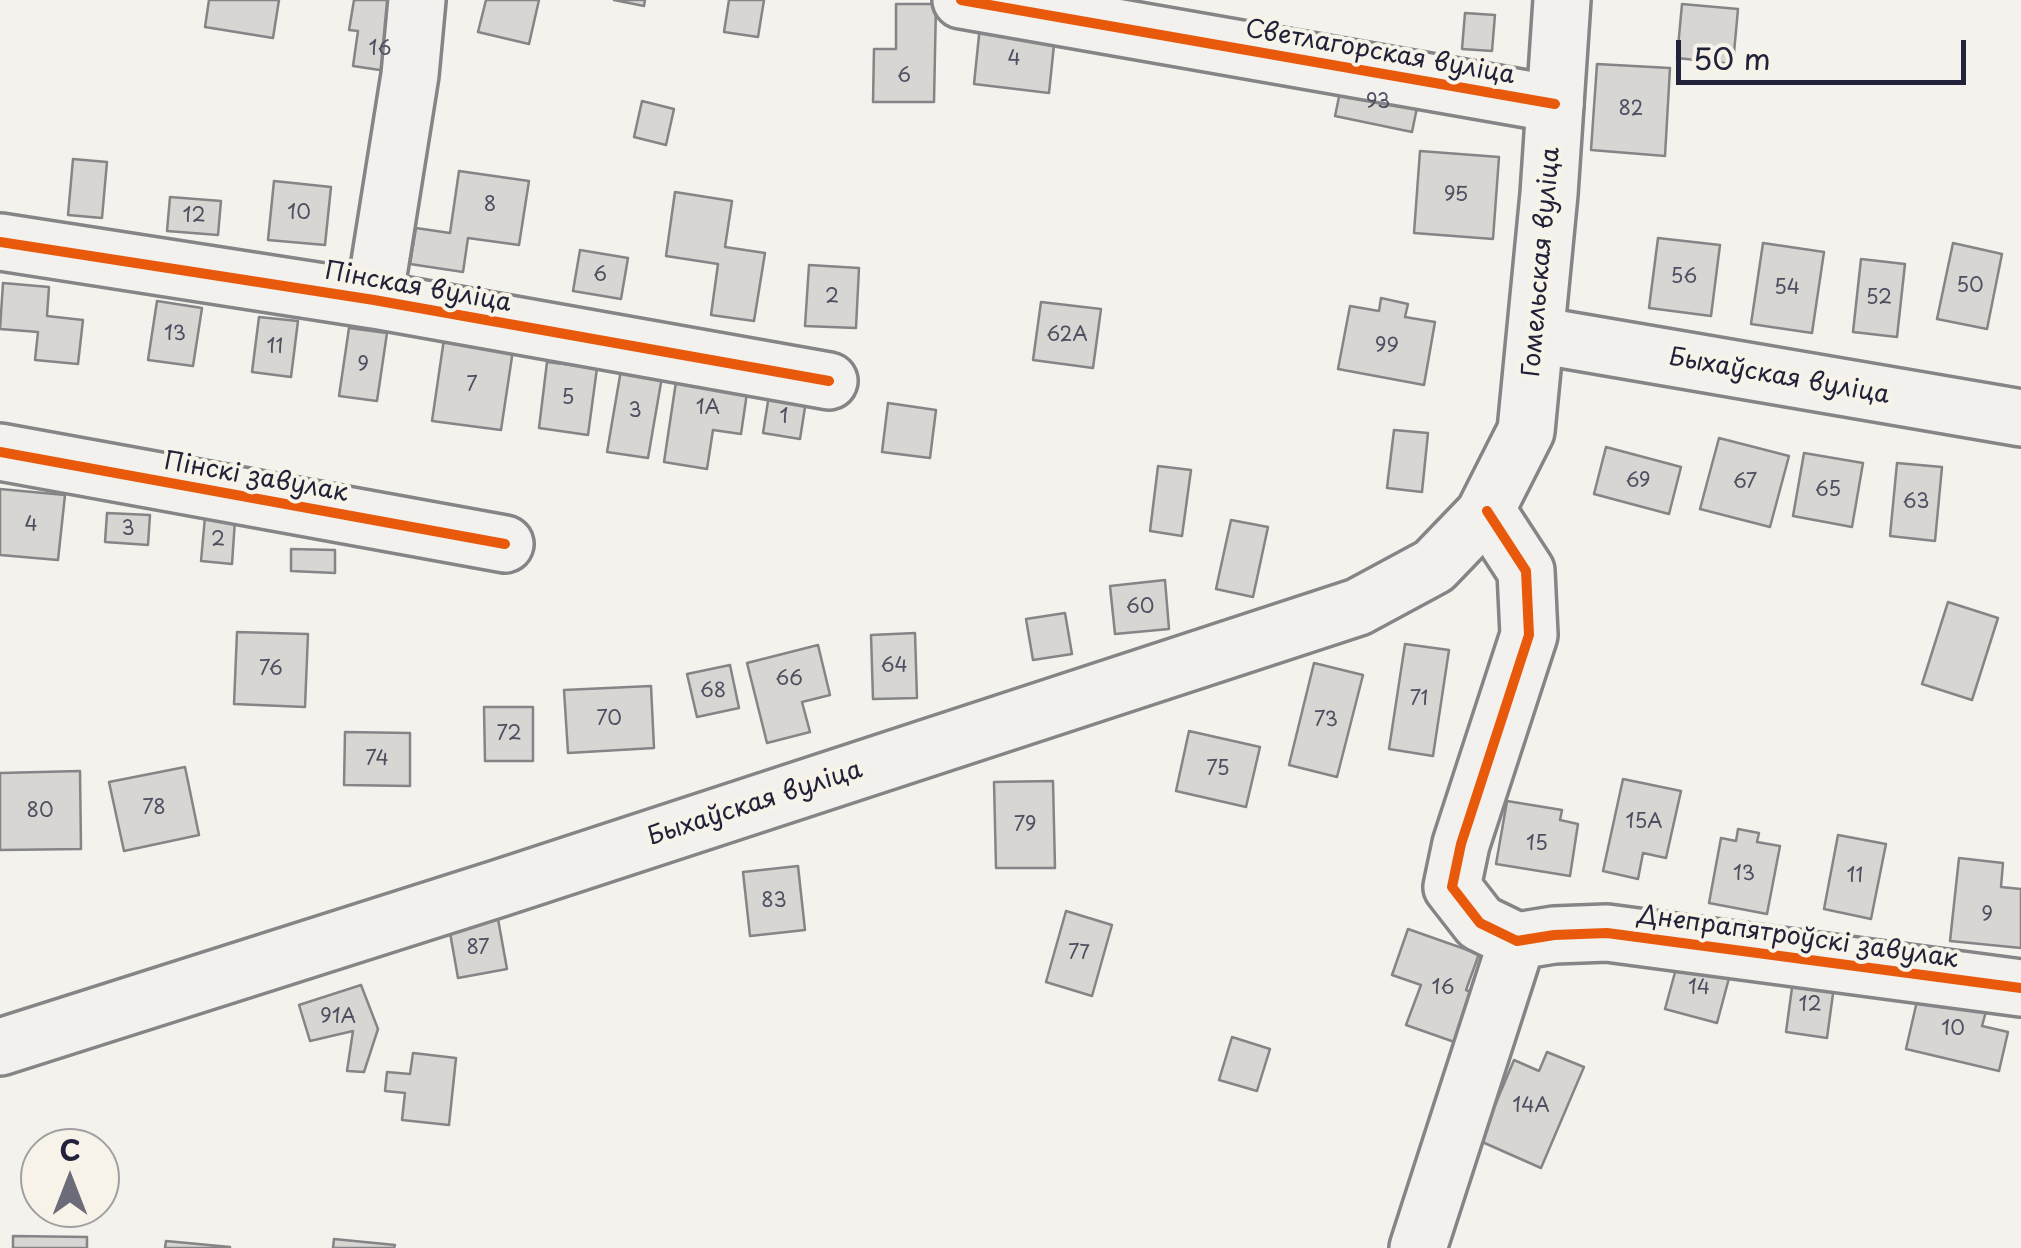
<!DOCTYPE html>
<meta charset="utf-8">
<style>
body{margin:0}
#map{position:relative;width:2021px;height:1248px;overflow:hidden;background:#f4f2ec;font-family:"Playpen Sans",sans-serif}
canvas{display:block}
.north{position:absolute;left:20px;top:1128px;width:100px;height:100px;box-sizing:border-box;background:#f7f3e8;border:2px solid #a29fa3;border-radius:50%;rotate:0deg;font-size:28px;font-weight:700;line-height:40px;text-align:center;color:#22223b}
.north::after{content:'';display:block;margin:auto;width:35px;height:45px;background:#6c6b79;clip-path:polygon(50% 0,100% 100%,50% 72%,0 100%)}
.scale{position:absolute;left:1676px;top:40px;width:290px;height:45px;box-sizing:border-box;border:5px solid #22223b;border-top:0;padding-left:12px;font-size:30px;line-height:35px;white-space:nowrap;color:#22223b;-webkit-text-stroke:8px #f7f3e8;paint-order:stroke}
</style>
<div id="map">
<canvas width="2021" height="1248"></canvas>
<div class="north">С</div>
<div class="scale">50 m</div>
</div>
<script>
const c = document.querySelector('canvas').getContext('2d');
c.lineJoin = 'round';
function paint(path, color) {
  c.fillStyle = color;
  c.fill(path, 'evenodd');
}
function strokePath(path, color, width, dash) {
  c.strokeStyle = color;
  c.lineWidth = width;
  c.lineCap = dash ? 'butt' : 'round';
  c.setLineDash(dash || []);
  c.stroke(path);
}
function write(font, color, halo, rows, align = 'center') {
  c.font = font + ' "Playpen Sans",sans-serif';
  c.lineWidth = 8;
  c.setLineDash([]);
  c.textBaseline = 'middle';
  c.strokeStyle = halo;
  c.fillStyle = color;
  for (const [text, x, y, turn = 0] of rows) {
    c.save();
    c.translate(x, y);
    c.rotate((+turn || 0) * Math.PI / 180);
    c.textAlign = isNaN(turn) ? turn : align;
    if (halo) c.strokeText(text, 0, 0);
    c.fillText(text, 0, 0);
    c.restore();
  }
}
const building = new Path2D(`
 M209,0H279L273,38L205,27Z
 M354,0H410L400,73L353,66L358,31L349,30Z
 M486,0H539L529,44L478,32Z
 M614,0H645L644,6Z
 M729,0H764L758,37L724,32Z
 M896,4H936L934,102H873L874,49H896Z
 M1682,4L1738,9L1733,64L1677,58Z
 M1465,13L1495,15L1492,51L1462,49Z
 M980,26L1055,35L1049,93L974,84Z
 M1597,64L1670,68L1665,156L1591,150Z
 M1344,73L1421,88L1412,132L1335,116Z
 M642,101L674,109L666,145L634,137Z
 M1420,151L1499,157L1493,239L1414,233Z
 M73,159L107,162L102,218L68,215Z
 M459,171L529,181L519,245L468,238L463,272L410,264L416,228L450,233Z
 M274,181L331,187L325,245L268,240Z
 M675,192L732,201L725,247L765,253L754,321L711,315L718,264L666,256Z
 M170,197L221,201L218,235L167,231Z
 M1658,238L1720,245L1711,316L1649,308Z
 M1763,243L1824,252L1812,333L1751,324Z
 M1953,243L2002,254L1987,329L1937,319Z
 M580,250L628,258L621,299L573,291Z
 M1861,259L1905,264L1897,337L1853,332Z
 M809,265L859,268L856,328L805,326Z
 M3,283L49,287L47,316L83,320L78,364L35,360L38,332L0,329Z
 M1381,298L1408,304L1405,317L1435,322L1424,385L1338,369L1350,306L1379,311Z
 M157,301L202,308L193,366L148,360Z
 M1041,302L1101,309L1093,368L1033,360Z
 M259,317L298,321L291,377L252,372Z
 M349,328L387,333L377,401L339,396Z
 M444,339L513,350L501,430L432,421Z
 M547,362L597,368L588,435L539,428Z
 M622,364L663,371L648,458L607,452Z
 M677,375L748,386L741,434L713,430L707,469L664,462Z
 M769,395L806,401L800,439L763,433Z
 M888,403L936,410L930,458L882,452Z
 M1394,430L1428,433L1422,492L1387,488Z
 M1719,438L1789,456L1770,527L1700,509Z
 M1606,447L1681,467L1669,514L1594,494Z
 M1804,453L1863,463L1852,527L1793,516Z
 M1897,463L1942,467L1935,541L1890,536Z
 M1158,466L1191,470L1182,536L1150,531Z
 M0,489L65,495L58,560L0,555Z
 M107,513L150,515L148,545L105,542Z
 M205,517L235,520L232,564L201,561Z
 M1231,520L1268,527L1253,597L1216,589Z
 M291,549L335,550V573L291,571Z
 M1165,580L1169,629L1115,634L1110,586Z
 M1948,602L1998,618L1972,700L1922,684Z
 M1065,613L1072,654L1033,660L1026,619Z
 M237,632L308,634L305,707L234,704Z
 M915,633L917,698L873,699L871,635Z
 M1405,644L1449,650L1433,756L1389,749Z
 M818,645L830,695L802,702L810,732L767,743L747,663Z
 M1314,663L1363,675L1337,777L1289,765Z
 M730,665L739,708L697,717L687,674Z
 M651,686L654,748L568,753L564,690Z
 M484,707H533V761H485Z
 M1189,731L1260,747L1246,807L1176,791Z
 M345,732L410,733V786L344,785Z
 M185,767L199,835L124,851L109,782Z
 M80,771L81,849L0,850V773Z
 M1623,779L1681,791L1666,858L1643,853L1638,879L1603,871Z
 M1053,781L1055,868H996L994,782Z
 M1507,801L1562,810L1560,820L1578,824L1570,876L1496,864Z
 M1738,829L1759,833L1757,842L1780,846L1767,914L1709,903L1721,838L1736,841Z
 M1838,835L1886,844L1871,919L1824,909Z
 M1959,858L2003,863L2001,887L2021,889V948L1950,941Z
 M798,866L805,930L750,936L743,872Z
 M1066,911L1112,925L1092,996L1046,982Z
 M498,919L507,969L458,978L449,927Z
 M1408,929L1479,954L1466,990L1481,996L1463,1045L1406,1025L1421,985L1392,975Z
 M1680,954L1732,967L1717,1023L1665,1009Z
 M1794,973L1835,979L1827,1038L1786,1032Z
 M361,985L378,1029L364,1072L347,1071L353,1031L310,1041L299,1005Z
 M1920,988L1988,1004L1982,1026L2008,1032L1999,1071L1906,1049Z
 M1232,1037L1270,1049L1257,1091L1219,1080Z
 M1547,1052L1584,1067L1541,1168L1480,1141L1514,1060L1539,1071Z
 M413,1053L456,1058L449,1125L402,1120L405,1093L385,1091L387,1072L410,1074Z
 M13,1236L87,1237V1248H13Z
 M334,1239L395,1245L394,1248H333Z
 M166,1241L230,1247V1248H165Z`);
const minor = new Path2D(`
 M961,0L1555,104
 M0,242L374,300L829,381
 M374,300L410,75L417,0
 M1537,335L2021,418
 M0,452L505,544
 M1487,511L1526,571L1529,635L1461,844L1452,887L1480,923L1517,941L1554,935L1607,933L2021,988
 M1418,1248L1517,941`);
const major = new Path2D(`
 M0,1047L500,888L1358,607L1434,566L1484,514L1526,431L1549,194L1562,0`);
const cycleway = new Path2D(`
 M961,0L1555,104
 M0,242L374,300L829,381
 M0,452L505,544
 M1487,511L1526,571L1529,635L1461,844L1452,887L1480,923L1517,941L1554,935L1607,933L2021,988`);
const numberNames = [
 ["16",380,49],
 ["4",1014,59],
 ["6",904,76],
 ["93",1378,102],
 ["82",1631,109],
 ["95",1456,195],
 ["8",490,205],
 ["10",299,213],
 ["12",194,216],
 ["6",600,275],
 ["56",1684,277],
 ["50",1970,286],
 ["54",1787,288],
 ["2",832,297],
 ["52",1879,298],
 ["13",175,334],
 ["62А",1067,335],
 ["99",1387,346],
 ["11",275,347],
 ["9",363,365],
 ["7",472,385],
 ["5",568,398],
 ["1А",708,408],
 ["3",635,411],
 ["1",784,417],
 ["69",1638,481],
 ["67",1745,482],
 ["65",1828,490],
 ["63",1916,502],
 ["4",31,525],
 ["3",128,529],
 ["2",218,540],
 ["60",1140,607],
 ["64",894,666],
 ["76",271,669],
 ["66",789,679],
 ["68",713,691],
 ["71",1419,699],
 ["70",609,719],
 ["73",1326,720],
 ["72",509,734],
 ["74",377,759],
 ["75",1218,769],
 ["78",154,808],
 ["80",40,811],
 ["15А",1644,822],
 ["79",1025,825],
 ["15",1537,844],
 ["13",1744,874],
 ["11",1855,876],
 ["83",774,901],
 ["9",1987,915],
 ["87",478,948],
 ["77",1079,953],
 ["16",1443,988],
 ["14",1699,988],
 ["12",1810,1005],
 ["91А",338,1017],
 ["10",1953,1029],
 ["14А",1531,1106]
];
const streetNames = [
 ["Светлагорская вуліца",1380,53,10],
 ["Гомельская вуліца",1542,262,-85],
 ["Пінская вуліца",418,288,10],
 ["Быхаўская вуліца",1779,377,10],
 ["Пінскі завулак",256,478,10],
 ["Быхаўская вуліца",755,804,-18],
 ["Днепрапятроўскі завулак",1798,938,8]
];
paint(building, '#d7d6d3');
strokePath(building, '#858486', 2.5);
strokePath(minor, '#858486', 62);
strokePath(major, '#858486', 62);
strokePath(minor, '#f2f1ed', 55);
strokePath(major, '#f2f1ed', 55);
strokePath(cycleway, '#e8590c', 10);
write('20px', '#4f4f61', null, numberNames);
write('25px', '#22223b', '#f7f3e8', streetNames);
</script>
